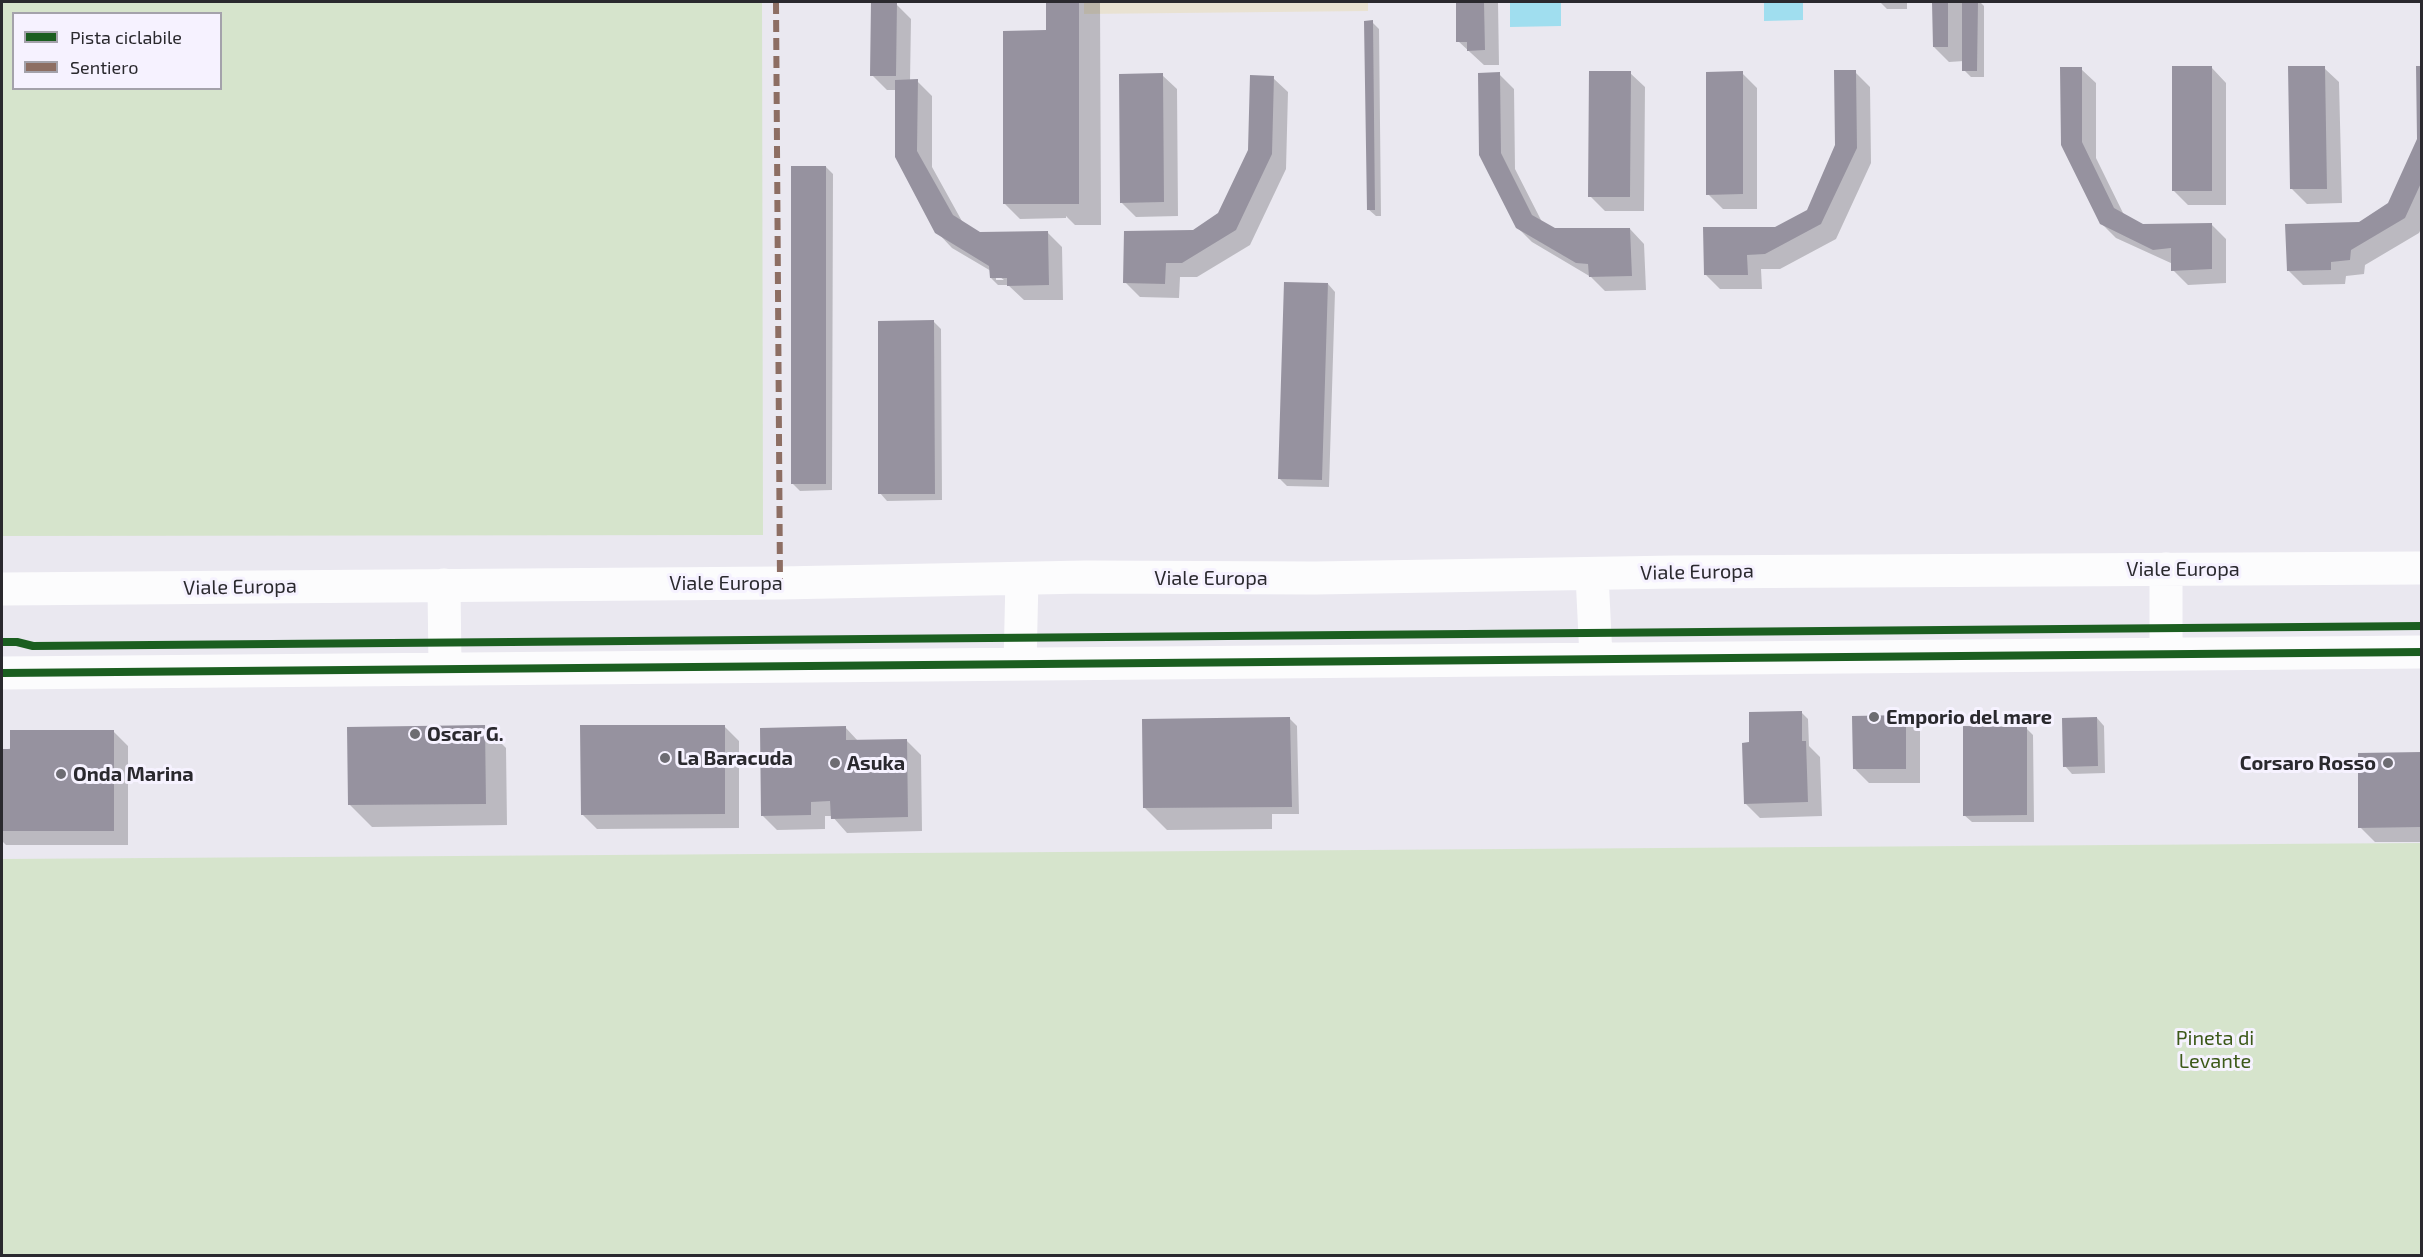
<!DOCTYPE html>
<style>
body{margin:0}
#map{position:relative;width:2423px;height:1257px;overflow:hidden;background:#eae8f0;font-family:"Exo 2",sans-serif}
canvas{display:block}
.frame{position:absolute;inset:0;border:3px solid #2a292e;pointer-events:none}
.legend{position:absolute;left:12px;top:12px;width:210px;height:78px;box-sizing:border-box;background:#f6f2ff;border:2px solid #a4a2ab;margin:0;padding:8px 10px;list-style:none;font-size:18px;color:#2a292e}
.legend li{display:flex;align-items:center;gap:12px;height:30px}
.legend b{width:30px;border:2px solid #a4a2ab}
</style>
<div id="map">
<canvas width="2423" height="1257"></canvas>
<div class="frame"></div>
<ul class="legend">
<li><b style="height:8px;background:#1b5e20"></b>Pista ciclabile</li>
<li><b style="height:8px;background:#8d6e63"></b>Sentiero</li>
</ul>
</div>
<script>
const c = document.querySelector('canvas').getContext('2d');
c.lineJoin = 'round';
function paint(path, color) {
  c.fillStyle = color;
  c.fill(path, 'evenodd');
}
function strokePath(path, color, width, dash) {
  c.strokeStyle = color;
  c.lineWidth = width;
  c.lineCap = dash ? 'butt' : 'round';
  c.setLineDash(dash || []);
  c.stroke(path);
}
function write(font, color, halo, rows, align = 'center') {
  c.font = font + ' "Exo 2",sans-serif';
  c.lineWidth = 6;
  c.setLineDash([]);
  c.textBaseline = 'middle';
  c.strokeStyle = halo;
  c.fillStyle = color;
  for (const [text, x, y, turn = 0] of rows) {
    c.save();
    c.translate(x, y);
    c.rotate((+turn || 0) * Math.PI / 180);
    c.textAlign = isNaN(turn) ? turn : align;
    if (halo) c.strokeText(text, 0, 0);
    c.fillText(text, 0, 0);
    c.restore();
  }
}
const green = new Path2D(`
 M2,2H762L763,535L2,536ZM14,14H220V88H14Z
 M2421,843V1255H2V859Z`);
const sand = new Path2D(`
 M1084,2H1368V11L1084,14Z`);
const water = new Path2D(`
 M1510,2H1561V26L1510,27Z
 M1764,2H1803V20L1764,21Z`);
const shadow = new Path2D(`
 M1047,2H1100L1101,225H1075L1066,216V218L1020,219L1005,204L1047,32Z
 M1457,2H1498L1499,65H1484L1458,41Z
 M1880,2H1907V9H1887Z
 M1934,2H1980L1984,6V77H1971L1964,70V61L1949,62L1934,47Z
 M896,4L911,19L910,81H917L932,96V167L963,223L979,234L1048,233L1062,247L1063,300H1024L1008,285H998L991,278V271L952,248L937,232L896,90H887L872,75ZM996,277H1000L1004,280H996Z
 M1372,22L1379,29L1381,216H1376L1368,209Z
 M2422,67V227L2419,233L2365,265L2364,274L2346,276L2345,284L2303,285L2288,270L2389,204L2419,139Z
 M2212,68L2226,83V205H2188L2173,190Z
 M2324,68L2339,82L2342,203L2307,204L2292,189Z
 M2081,69L2096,83V158L2124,215L2143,225L2211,224L2226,239V283L2188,285L2173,270V264L2116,238L2101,223L2062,144Z
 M1855,72L1870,87L1871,163L1836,239L1780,269H1761L1762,289H1720L1706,275L1776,228L1808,211L1836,146Z
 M1630,73L1645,87L1644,211H1605L1590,196Z
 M1742,73L1757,88V209H1723L1708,194Z
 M1499,74L1514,89L1515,169L1542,222L1555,229H1630L1644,244L1646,290L1605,291L1591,277L1532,242L1517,227L1480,155Z
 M1162,75L1177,89L1178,216L1136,217L1121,202Z
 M1273,78L1288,92L1286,169L1250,245L1197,277H1180L1179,298L1140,297L1125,282L1219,214L1249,151Z
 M826,167L833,174L832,490L800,491L792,483Z
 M1328,284L1335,292L1329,487L1287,486L1280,479Z
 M934,322L941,329L942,500L887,501L880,493Z
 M1801,712L1808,719L1809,746L1820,757L1822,816L1760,818L1745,803L1753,744Z
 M1906,717L1920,731V783H1869L1855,769Z
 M1289,718L1297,726L1299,814H1272V829L1167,830L1145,808Z
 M2097,718L2104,726L2105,773L2072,774L2065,766Z
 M484,726L506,748L507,825L372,827L350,805Z
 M724,726L739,741V828L597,829L582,814Z
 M845,727L858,741L906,740L921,755L922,831L847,833L832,816H825V829L777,830L762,815Z
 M2026,728L2033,735L2034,822H1972L1964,815Z
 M113,731L128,746V845H6L2,841V750Z
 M2422,754V842H2375L2360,827Z`);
const building = new Path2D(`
 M871,2H897L896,76H870Z
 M1046,2H1079V204H1003V31L1046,30Z
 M1456,2H1484L1485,50L1467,51V42H1456Z
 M1932,2H1948V47H1933Z
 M1962,2H1978L1977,71H1962Z
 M1373,20L1375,210H1367L1364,21Z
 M2172,66H2212V191H2172Z
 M2288,66H2325L2327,189H2290Z
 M2416,66H2422V181L2405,218L2351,250L2350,260L2331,262V270L2287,271L2285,224L2359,222L2388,203L2417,139Z
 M2060,67H2082V142L2114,208L2143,224L2212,223V269L2171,271V248L2153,250L2100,224L2061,145Z
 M1834,70H1856L1857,148L1821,224L1765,254L1747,255L1748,275H1704L1703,227H1775L1807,210L1835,145Z
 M1589,71H1631L1630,197H1588Z
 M1743,71V194L1706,195V72Z
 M1500,72L1501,153L1532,215L1555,228H1630L1632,276L1589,277L1588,264L1576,263L1516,228L1479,155L1478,73Z
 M1163,73L1164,202L1120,203L1119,74Z
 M1250,75L1274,76L1272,154L1236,230L1182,263H1166L1165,284L1123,283L1124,231L1193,230L1218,213L1248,150Z
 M918,79L917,151L953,215L980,232L1048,231L1049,285L1007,286V278H990L989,266L935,233L895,157V80Z
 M791,166H826V484H791Z
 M1284,282L1328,283L1322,480L1278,479Z
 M934,320L935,494H878V321Z
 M1802,711V741H1806L1808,802L1744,804L1742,743L1749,742V712Z
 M1906,715V769H1853L1852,716Z
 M1290,717L1292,807L1143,808L1142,719Z
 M2097,717L2098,766L2063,767L2062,718Z
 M485,725L486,804L348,805L347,727Z
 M580,725H725V814L581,815Z
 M846,726V740L907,739L908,817L831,819L830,801L811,802V815L761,816L760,728Z
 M1963,726L2027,727V815L1963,816Z
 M10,730H114V831H2V749H10Z
 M2422,752V827L2358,828V753Z`);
const minor = new Path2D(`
 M2166,569V653
 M1592,575L1596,657
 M444,585L445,668
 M2,589L780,583L1086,577L1315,578L1676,572L2422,568
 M1020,664L1022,579
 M2,673L2422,652`);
const quiet = new Path2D(`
 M776,2L780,583`);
const cycleway = new Path2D(`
 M2,642H17L33,646L2422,626
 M2,673L2422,652`);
const markers = [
 [1874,717,6,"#6d6c72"],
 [415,734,6,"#6d6c72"],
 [665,758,6,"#6d6c72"],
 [835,763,6,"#6d6c72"],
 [2388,763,6,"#6d6c72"],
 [61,774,6,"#6d6c72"]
];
const streetNames = [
 ["Viale Europa",2183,569],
 ["Viale Europa",1697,572,-1],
 ["Viale Europa",1211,578],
 ["Viale Europa",726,583],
 ["Viale Europa",240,587,-1]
];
const poiNames = [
 ["Emporio del mare",1886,717],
 ["Oscar G.",427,734],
 ["La Baracuda",677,758],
 ["Asuka",847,763],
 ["Corsaro Rosso",2376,763,"right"],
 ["Onda Marina",73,774]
];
const parkNames = [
 ["Pineta di",2215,1038],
 ["Levante",2215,1061]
];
paint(green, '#d6e4cc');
paint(sand, '#e9e2d2');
paint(water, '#a0deef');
paint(shadow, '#0003');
paint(building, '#96929f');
strokePath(minor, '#fcfcfd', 33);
strokePath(quiet, '#8d6e63', 6, [12, 6]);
strokePath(cycleway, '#1b5e20', 8);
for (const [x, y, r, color] of markers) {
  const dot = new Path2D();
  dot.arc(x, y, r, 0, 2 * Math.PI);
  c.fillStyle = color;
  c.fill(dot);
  strokePath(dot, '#f6f2ff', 2);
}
write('20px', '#2a292e', '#f6f2ff', streetNames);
write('bold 20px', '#2a292e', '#f6f2ff', poiNames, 'left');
write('20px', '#3c5919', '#f6f2ff', parkNames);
</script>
